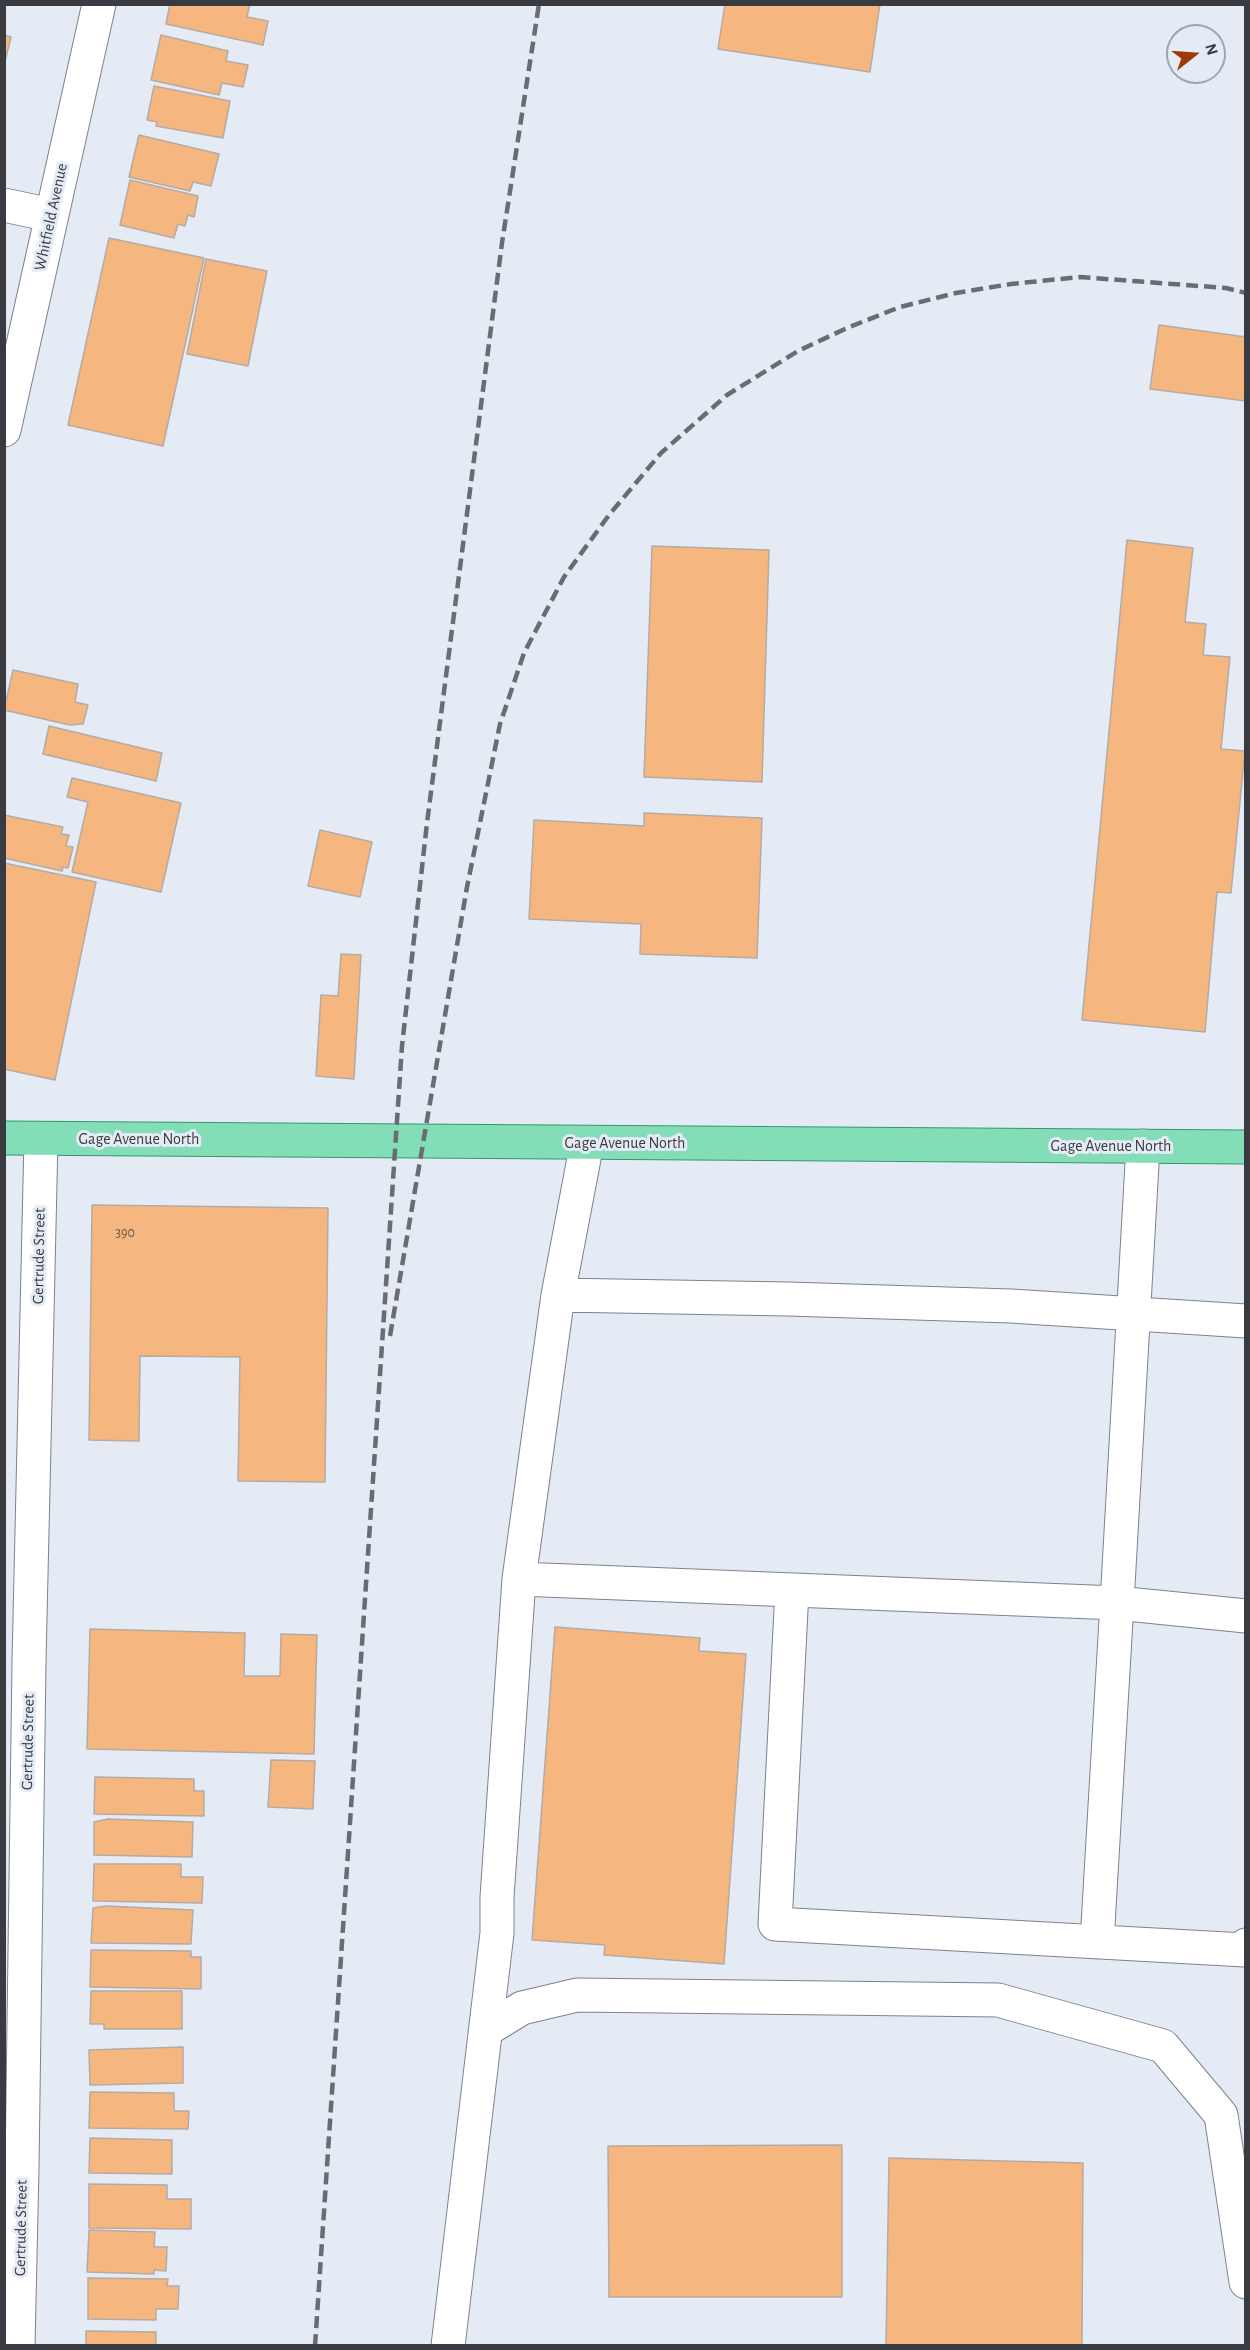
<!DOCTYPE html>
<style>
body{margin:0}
#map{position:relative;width:1250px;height:2350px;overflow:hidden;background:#e5ebf5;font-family:"Alegreya Sans",sans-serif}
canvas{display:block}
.frame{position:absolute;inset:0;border:6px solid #393b40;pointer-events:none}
.north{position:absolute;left:1166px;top:24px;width:60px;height:60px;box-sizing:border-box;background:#e5ebf5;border:2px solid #a0a5ad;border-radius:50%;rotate:73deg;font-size:16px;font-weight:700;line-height:24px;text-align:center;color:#393b40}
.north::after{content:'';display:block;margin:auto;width:21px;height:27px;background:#9e3909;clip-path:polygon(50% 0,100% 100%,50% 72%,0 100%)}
</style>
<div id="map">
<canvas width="1250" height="2350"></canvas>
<div class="frame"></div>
<div class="north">N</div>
</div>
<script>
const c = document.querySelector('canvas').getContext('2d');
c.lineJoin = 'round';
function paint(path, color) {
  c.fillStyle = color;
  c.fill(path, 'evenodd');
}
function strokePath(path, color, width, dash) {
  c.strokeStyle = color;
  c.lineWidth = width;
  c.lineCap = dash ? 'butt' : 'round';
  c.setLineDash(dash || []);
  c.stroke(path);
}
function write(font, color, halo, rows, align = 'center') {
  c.font = font + ' "Alegreya Sans",sans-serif';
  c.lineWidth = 6;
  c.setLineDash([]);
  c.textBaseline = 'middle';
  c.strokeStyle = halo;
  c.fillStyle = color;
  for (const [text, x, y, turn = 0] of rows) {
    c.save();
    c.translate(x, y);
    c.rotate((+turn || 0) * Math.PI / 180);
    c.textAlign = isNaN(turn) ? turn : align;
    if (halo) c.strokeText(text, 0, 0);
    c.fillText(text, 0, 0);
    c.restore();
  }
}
const building = new Path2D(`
 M170,4H250L247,17L268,21L263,45L166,24Z
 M725,4H880L870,72L718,49Z
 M4,35L11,37L4,66Z
 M161,35L228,51L226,61L248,65L243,87L222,83L219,95L151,80Z
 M154,86L230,101L223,138L156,126L157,122L147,120Z
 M139,135L219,154L211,186L193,182L190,191L129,177Z
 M130,180L198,196L194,217L188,215L185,226L178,224L174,238L120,225Z
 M109,238L204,258L163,446L68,425Z
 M206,259L267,271L248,366L187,354Z
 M1159,325L1246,337V401L1150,389Z
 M1127,540L1193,548L1185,622L1206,624L1203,655L1230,657L1221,749L1245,751L1231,893L1217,892L1205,1032L1082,1020Z
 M652,546L769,550L762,782L644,777Z
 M13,670L78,684L75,702L88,705L83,724L70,725L4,710Z
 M49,726L162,753L156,781L43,754Z
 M72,778L181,803L161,892L72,872L88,802L67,797Z
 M644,813L762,818L757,958L640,954L641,924L529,919L534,820L644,826Z
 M4,815L63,827L61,834L69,835L66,846L73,847L68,868L63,867L62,871L4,858Z
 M320,830L372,842L360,897L308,886Z
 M4,863L96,882L55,1080L4,1069Z
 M341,954L361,955L354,1079L316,1076L321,995L338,996Z
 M92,1205L328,1208L325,1482L238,1481L240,1357L140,1356L139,1441L89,1440Z
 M555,1627L700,1638L699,1651L746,1654L724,1964L604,1955L605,1945L532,1940Z
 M90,1629L245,1633L244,1676H280L281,1634L317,1635L314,1754L87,1749Z
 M271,1760L315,1761L313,1809L268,1807Z
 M95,1777L194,1779V1791H204V1816L94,1814Z
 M108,1819L193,1822L192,1857L94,1855V1822Z
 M94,1864H181V1877H203L202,1903L93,1901Z
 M106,1906L193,1910L191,1944L91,1943L93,1908Z
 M91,1950L191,1951V1957H201V1989L90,1987Z
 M91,1991H182V2029H104V2024H90Z
 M183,2047V2083L90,2085L89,2050Z
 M90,2092L174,2093V2111H189L188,2129L89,2128Z
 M90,2138L172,2140V2174L89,2173Z
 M842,2145V2297H609L608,2146Z
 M889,2158L1083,2163L1082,2346H886Z
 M89,2184L167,2185V2199H191V2229L89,2228Z
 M89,2230L155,2232L154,2247H167L166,2271L154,2270V2274L87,2272Z
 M88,2278L168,2279L167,2286H179L178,2309H156V2320L88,2319Z
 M86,2331L156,2332V2346H86Z`);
const minor = new Path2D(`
 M4,205L51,215
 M4,430L99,4
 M587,1143L558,1295L788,1299L1011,1306L1246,1321
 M519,1579L558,1295
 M792,1590L775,1924L1245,1950L1246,1945
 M1097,1942L1117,1603L1246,1616
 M486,2030L522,2008L577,1995L998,2000L1163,2046L1221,2115L1246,2282
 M18,2346L22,2168L29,1662L41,1139
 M448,2346L497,1933V1897L519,1579L1117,1603L1143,1146`);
const major = new Path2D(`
 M4,1138L1246,1147`);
const rail = new Path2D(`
 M390,1336L467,887L500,724L524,653L564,577L609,515L661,453L727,395L798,351L847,328L900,307L956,293L1011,284L1080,277L1226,288L1246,293
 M315,2346L402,1046L427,823L502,243L539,4`);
const numberNames = [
 ["390",125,1233]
];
const streetNames = [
 ["Whitfield Avenue",51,217,-78],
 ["Gage Avenue North",139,1139],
 ["Gage Avenue North",625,1143],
 ["Gage Avenue North",1111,1146],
 ["Gertrude Street",39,1256,-89],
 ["Gertrude Street",28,1742,-89],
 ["Gertrude Street",21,2228,-89]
];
paint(building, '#f5b67f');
strokePath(building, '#b5aba4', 1.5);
strokePath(minor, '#7d828b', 35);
strokePath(major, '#33976f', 35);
strokePath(minor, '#fff', 33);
strokePath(major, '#83deb8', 33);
strokePath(rail, '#696c72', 4.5, [12, 6]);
write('14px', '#685a50', null, numberNames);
write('16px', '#393b40', '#e5ebf5', streetNames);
</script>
